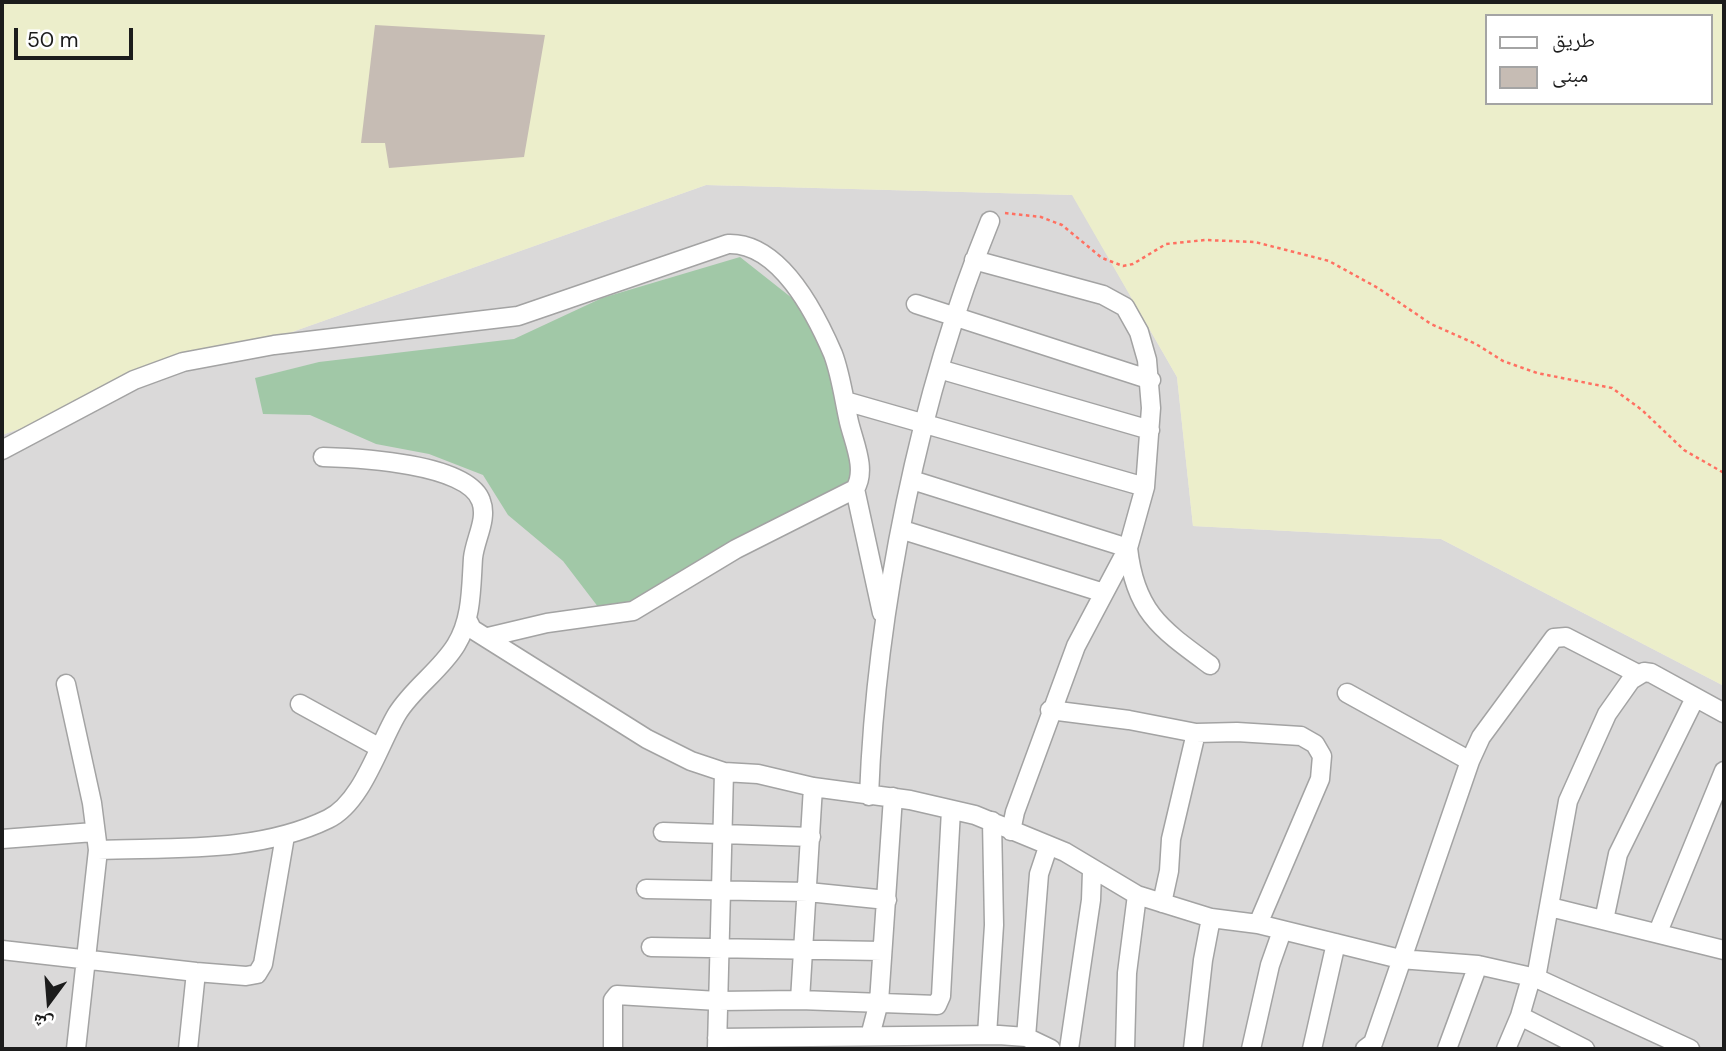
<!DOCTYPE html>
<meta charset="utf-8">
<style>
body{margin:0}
#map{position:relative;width:1726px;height:1051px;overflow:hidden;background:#eeeae1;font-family:"DM Sans","Noto Naskh Arabic",sans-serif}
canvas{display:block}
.frame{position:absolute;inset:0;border:4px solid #1c1c1c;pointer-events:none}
.legend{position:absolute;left:1485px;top:14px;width:228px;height:91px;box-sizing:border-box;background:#fff;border:2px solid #a4a4a4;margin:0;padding:9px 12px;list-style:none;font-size:21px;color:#1c1c1c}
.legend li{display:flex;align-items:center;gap:14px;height:35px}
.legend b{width:35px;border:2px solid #a4a4a4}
.north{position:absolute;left:14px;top:967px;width:70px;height:70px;-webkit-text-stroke:5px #fff;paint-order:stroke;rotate:196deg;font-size:19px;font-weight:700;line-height:28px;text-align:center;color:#1c1c1c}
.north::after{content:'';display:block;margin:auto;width:24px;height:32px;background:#1c1c1c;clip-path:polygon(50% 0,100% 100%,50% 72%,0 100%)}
.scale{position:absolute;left:14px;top:28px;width:119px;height:32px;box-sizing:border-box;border:4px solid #1c1c1c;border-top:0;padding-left:9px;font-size:21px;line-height:24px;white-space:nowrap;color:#1c1c1c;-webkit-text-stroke:5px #fff;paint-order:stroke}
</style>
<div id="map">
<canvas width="1726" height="1051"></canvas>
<div class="frame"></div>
<ul class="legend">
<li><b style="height:9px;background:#fff"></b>طريق</li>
<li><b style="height:19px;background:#c6bcb4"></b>مبنى</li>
</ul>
<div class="north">ش</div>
<div class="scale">50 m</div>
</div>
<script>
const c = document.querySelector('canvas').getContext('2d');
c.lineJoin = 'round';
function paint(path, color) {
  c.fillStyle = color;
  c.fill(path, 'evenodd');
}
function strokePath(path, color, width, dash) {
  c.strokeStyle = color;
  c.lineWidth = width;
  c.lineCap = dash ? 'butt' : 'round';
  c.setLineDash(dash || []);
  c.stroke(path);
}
const residential = new Path2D(`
 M706,185L1073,195L1177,377L1193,526L1441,539L1724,686V1049H2V435Z`);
const farmland = new Path2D(`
 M2,2H1724V686L1441,539L1193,526L1177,377L1072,195L706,185L2,435ZM1486,16H1710V103H1486Z`);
const cemetery = new Path2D(`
 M740,257L797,302L825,343L856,482L842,501L634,617L605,616L563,561L508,515L483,475L429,454L376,444L310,415L263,414L255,378L319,362L514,339L602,298Z`);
const building = new Path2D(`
 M375,25L545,35L524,157L389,168L385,143H361Z`);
const path = new Path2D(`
 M1005,213L1041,217L1062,225L1102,258L1123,266L1133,264L1166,244L1205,240L1255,242L1329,261L1378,288L1431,324L1476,344L1503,361L1537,373L1612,388L1642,410L1684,450L1724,473`);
const minor = new Path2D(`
 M974,260L1103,295L1125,307L1139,332L1147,360L1151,408L1145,487L1128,548L1076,646L1015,812L1011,831
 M916,304L1151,380
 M939,369L1150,430
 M845,401L1145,487
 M2,450L134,380L183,362L274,345L518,316L728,244C779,242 815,312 833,354C841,375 844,400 849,422C854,443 867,470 855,489L736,549L633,611L547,623L488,637
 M912,480L1128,548C1135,612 1161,629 1210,665
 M855,489L882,613
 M903,530L1104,593
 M468,621L472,629L647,739L691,761L724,772L758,774L813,787L910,800L975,815L1065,852L1137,895L1211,918L1258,924L1400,959L1478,965L1536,978L1690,1049
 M66,684L92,803L98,850L76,1049
 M1347,693L1470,761
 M300,704L380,748
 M1050,710L1129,720L1196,733L1237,732L1301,736L1315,744L1322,756L1320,779L1258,924
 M869,796C876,609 919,395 990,221
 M663,832L811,837
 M2,839L94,832
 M98,850C175,847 258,853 328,819C362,803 379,744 397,714C413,688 440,671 456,645C472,619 471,588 473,558C475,539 488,519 481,501C468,463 357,458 323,457
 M646,889L808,892L887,900
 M1162,903L1169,871L1171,839L1196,733
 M1550,907L1724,950
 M1604,920L1618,854L1695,698
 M1658,932L1724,771
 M651,947L882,951
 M2,950L196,972L246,976L257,974L263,964L285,836
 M1536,978L1568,801L1607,714L1631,680L1644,672L1651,673L1724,713
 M800,1000L813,787
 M1520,1016L1585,1049
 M987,1035L994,925L992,821
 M870,1036L879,1002L893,797
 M1026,1037L1039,874L1048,847
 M717,1038L999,1035L1026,1037L1051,1049
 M717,1048L724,772
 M188,1049L196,972
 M613,1049V1000L617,995L718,1001L800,1000L937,1005L941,996L951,810
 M1069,1049L1091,900L1092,871
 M1125,1049L1127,973L1137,895
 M1193,1049L1203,960L1211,918
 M1251,1049L1270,965L1282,931
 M1312,1049L1336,943
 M1365,1049L1373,1043L1470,761L1481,737L1554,638L1566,637L1638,674
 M1447,1049L1478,965
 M1506,1049L1520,1016L1531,978`);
paint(residential, '#dad9d9');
paint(farmland, '#eceecb');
paint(cemetery, '#a1c8a7');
paint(building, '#c6bcb4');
strokePath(minor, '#a3a3a3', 21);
strokePath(path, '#ff7061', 2.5, [3.5, 3.5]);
strokePath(minor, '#fff', 18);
</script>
